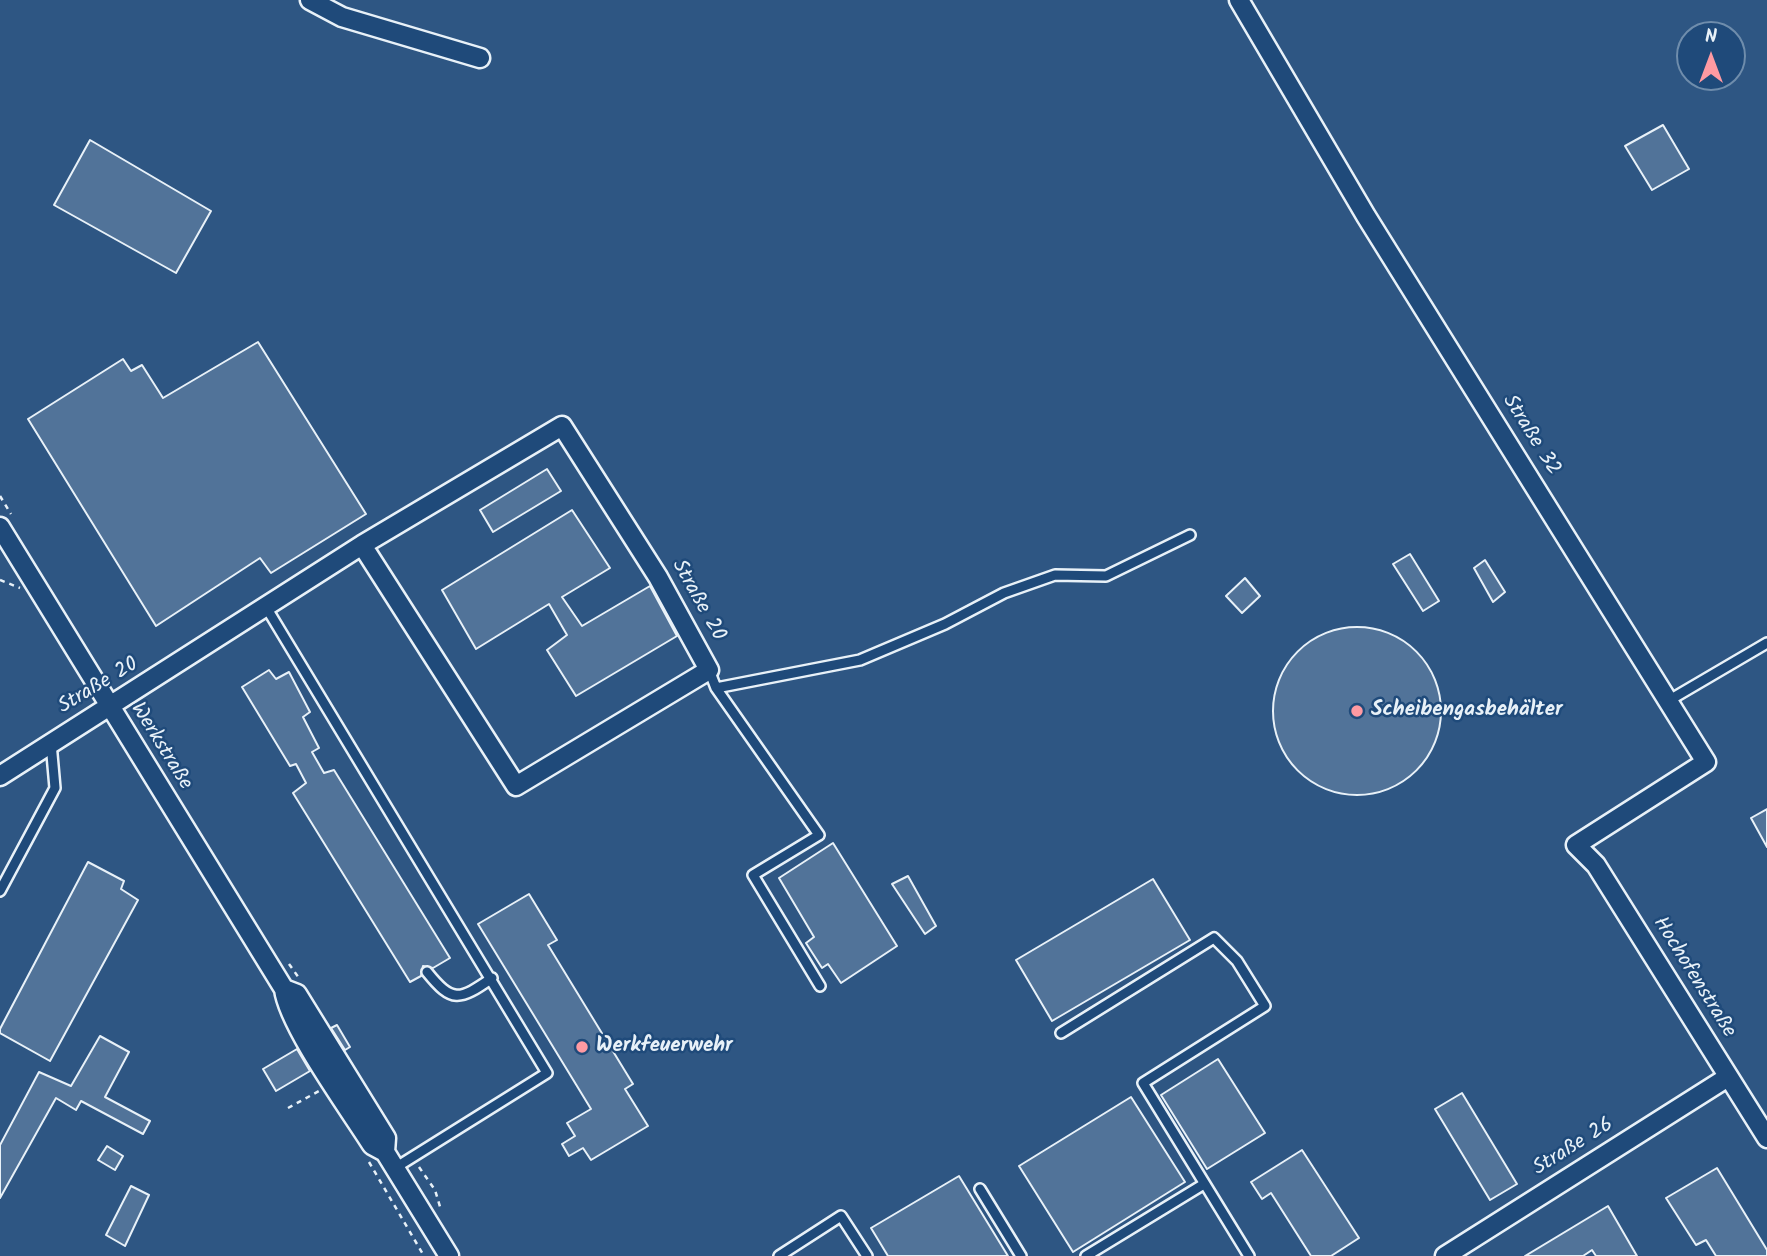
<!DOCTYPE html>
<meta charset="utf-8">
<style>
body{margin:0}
#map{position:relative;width:1767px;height:1256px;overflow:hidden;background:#1f4a7a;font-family:Kalam,sans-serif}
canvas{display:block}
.north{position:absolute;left:1676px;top:21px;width:70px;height:70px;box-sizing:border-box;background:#1f4a7a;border:2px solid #6f8dac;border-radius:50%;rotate:0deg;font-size:19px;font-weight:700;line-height:28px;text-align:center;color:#e8f1f8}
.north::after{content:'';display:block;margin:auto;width:24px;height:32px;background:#ff9aa2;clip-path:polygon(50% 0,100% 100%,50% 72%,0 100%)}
</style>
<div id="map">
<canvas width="1767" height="1256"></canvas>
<div class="north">N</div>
</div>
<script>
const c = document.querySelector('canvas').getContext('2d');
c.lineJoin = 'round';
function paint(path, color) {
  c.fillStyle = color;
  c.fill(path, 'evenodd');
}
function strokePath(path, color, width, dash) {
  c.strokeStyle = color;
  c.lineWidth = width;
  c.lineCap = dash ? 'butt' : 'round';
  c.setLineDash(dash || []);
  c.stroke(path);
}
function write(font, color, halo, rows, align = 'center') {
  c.font = font + ' Kalam,sans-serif';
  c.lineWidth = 5;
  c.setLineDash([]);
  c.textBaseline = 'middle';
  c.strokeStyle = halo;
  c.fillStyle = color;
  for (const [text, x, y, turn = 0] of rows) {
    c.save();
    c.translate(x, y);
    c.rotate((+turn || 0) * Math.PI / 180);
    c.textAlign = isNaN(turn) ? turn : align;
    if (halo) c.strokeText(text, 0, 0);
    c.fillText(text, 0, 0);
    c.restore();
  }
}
const built = new Path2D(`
 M0,0H1767V1256H0ZM1690,35H1732V77H1690Z`);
const building = new Path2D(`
 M1663,125L1689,169L1652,190L1625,146Z
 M90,140L211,211L176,273L54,205Z
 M258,342L366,514L271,573L260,558L156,626L28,419L123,359L131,371L142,365L163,398Z
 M547,469L561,491L493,532L480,510Z
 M572,510L610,568L562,597L582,626L650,586L677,636L576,696L547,650L567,635L549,604L476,649L442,590Z
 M1410,554L1439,601L1423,611L1393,564Z
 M1485,560L1505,592L1493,602L1474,568Z
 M1245,578L1260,596L1242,613L1226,596Z
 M1273 711a84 84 0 1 1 168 0a84 84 0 1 1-168 0Z
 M269,670L276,679L289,672L310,712L303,717L319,748L312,752L324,773L334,770L450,958L433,968L423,966L421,976L410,982L293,793L306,783L296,764L290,766L242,687Z
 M1767,809V847L1751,818Z
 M833,843L897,946L841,983L828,964L822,968L806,943L814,937L779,878Z
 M88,862L124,881L121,889L138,900L50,1061L0,1033V1029Z
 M908,876L936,926L925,934L892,884Z
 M1153,879L1190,940L1052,1021L1016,960Z
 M529,894L557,940L548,945L633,1084L625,1089L648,1126L591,1160L583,1148L569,1156L562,1144L575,1136L567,1123L591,1109L478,924Z
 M337,1025L350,1047L345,1050L331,1028Z
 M100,1036L129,1052L105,1097L150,1121L143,1134L81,1101L76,1110L56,1098L0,1198V1145L39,1072L71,1086Z
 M297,1049L310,1071L276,1091L263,1069Z
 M1218,1059L1265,1133L1207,1169L1161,1095Z
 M1462,1093L1517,1184L1490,1200L1435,1109Z
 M1131,1097L1185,1182L1073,1252L1019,1166Z
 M107,1146L123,1156L115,1170L98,1160Z
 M1302,1150L1359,1238L1331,1256H1311L1271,1193L1262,1199L1251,1182Z
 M1717,1168L1767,1250V1256H1716L1706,1240L1696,1245L1666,1198Z
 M959,1176L1008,1256H888L871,1228Z
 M131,1186L149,1195L125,1246L106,1235Z
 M1608,1206L1637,1256H1596L1592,1250L1583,1256H1525Z`);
const path = new Path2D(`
 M0,496L11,514
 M0,580L20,588
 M289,964L299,978
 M288,1108L319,1091
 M369,1162L424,1256
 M419,1167L435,1190L441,1210`);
const service = new Path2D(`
 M266,607L547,1073L395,1168
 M709,670L716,688L819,835L753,875L820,986
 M716,688L860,660L945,624L1004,593L1055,575L1106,576L1190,535
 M1668,701L1767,643
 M0,891L55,788L51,743
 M427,972C452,1003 459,1001 492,978
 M1061,1033L1214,938L1237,961L1265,1006L1143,1083L1249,1256
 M980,1189L1021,1256
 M779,1256L841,1216L867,1256
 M1086,1256L1204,1184`);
const minor = new Path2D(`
 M310,0L342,17L480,58
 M1239,0L1366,216L1706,762L1576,845L1596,865L1767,1138
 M0,527L284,989C288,1025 350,1110 372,1145L385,1152L449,1256
 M0,776L362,545L562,426L658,577L709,670L516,786L362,545
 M284,989L297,994L386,1138L385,1152
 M1445,1256L1728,1077`);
const markers = [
 [1357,711,7,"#ff9aa2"],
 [582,1047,7,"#ff9aa2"]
];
const streetNames = [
 ["Straße 32",1530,436,58],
 ["Straße 20",697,601,61],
 ["Straße 20",99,687,-31],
 ["Werkstraße",160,747,58],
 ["Hochofenstraße",1693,978,58],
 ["Straße 26",1574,1148,-32]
];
const poiNames = [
 ["Scheibengasbehälter",1371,711],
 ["Werkfeuerwehr",596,1047]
];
paint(built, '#2e5683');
paint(building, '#517399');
strokePath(building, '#e8f1f8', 2);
strokePath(service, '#e8f1f8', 14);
strokePath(minor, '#e8f1f8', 23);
strokePath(path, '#e8f1f8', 2.5, [5, 5]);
strokePath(service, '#1f4a7a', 9);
strokePath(minor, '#1f4a7a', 18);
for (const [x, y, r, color] of markers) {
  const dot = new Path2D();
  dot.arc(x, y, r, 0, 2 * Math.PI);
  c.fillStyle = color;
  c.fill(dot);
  strokePath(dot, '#1f4a7a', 2.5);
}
write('21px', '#e8f1f8', '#1f4a7a', streetNames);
write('bold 21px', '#e8f1f8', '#1f4a7a', poiNames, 'left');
</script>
